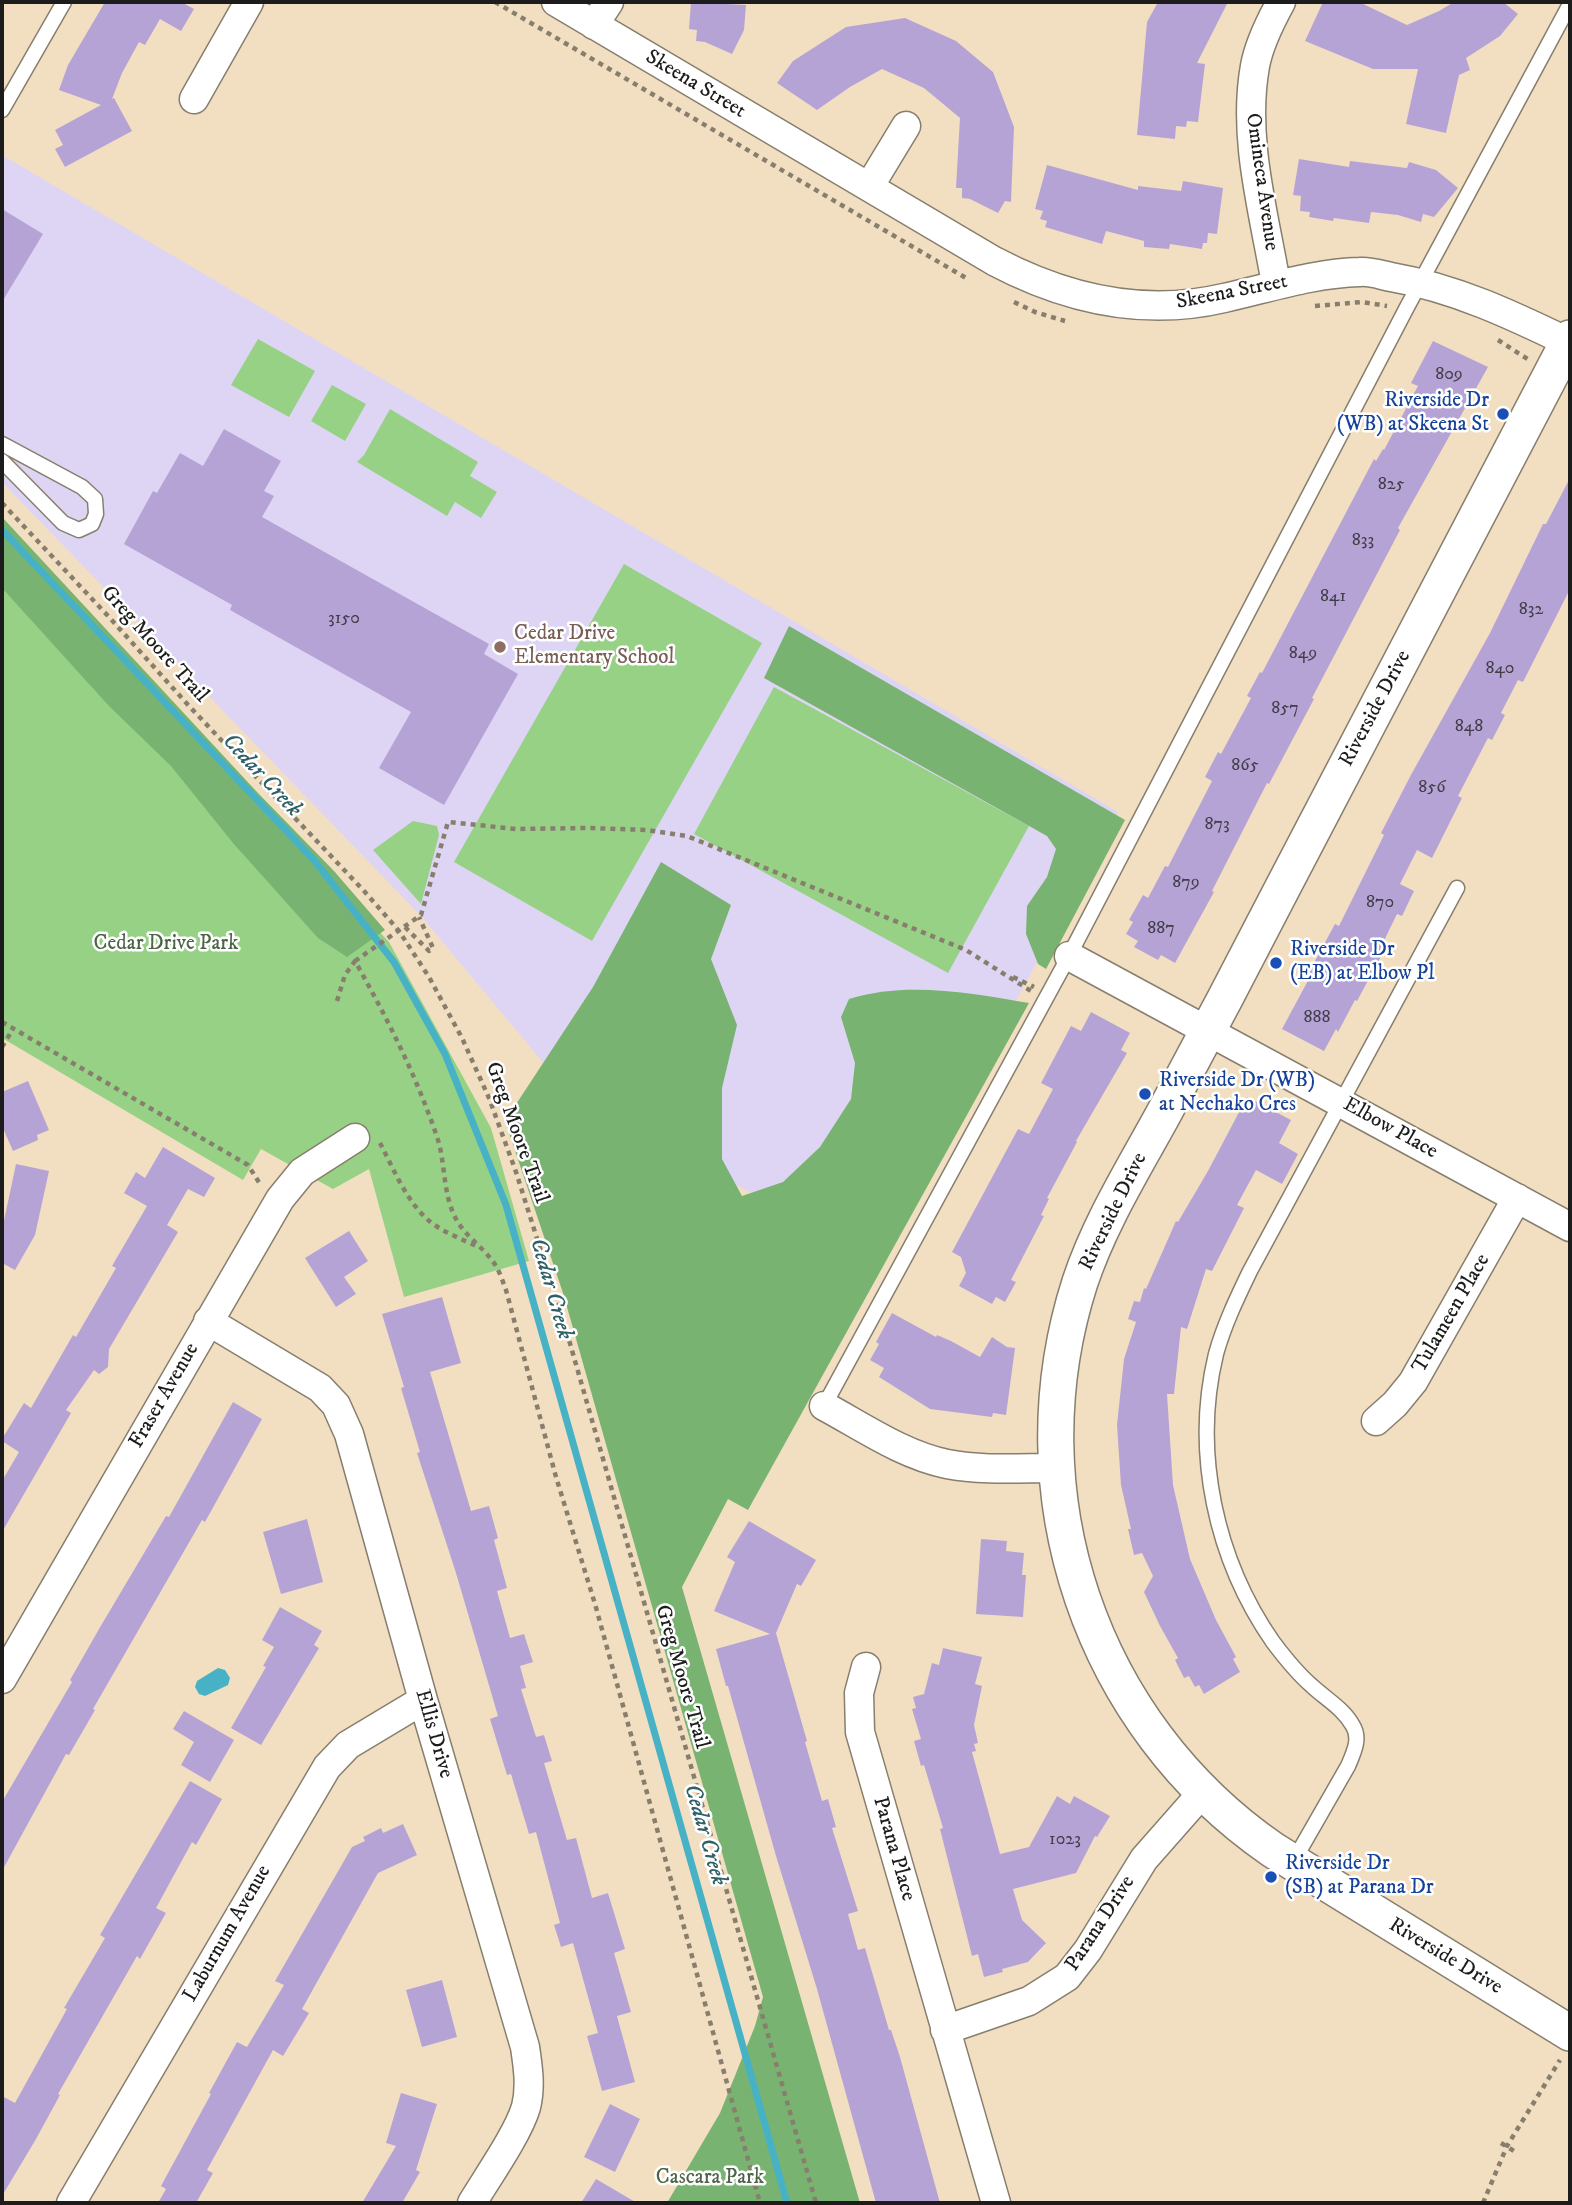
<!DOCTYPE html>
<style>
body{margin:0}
#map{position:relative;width:1572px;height:2205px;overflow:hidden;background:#f2dfc1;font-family:"IM FELL DW Pica",serif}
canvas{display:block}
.frame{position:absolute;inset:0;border:4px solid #1c1c1c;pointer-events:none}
</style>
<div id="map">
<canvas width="1572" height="2205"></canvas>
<div class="frame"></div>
</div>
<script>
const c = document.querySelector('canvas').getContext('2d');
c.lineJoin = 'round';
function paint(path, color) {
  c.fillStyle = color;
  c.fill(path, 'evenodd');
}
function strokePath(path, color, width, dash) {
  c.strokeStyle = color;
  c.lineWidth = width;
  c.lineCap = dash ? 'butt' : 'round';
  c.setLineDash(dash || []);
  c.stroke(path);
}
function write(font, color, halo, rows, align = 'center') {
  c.font = font + ' "IM FELL DW Pica",serif';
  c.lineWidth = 5;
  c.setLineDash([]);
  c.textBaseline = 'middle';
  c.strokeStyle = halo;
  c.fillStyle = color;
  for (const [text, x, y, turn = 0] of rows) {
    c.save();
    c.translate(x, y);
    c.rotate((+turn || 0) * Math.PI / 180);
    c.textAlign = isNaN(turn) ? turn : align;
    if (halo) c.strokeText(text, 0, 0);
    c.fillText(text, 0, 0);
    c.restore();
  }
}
const built = new Path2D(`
 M2,155L1118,812L876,1260L571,1096L421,916L2,482Z`);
const green = new Path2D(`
 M258,339L315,371L289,417L231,385Z
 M332,385L366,404L345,441L311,421Z
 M390,409L478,462L470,476L497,492L481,518L455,502L447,516L357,462L364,455Z
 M2,526L389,942L491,1128L529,1261L404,1297L369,1169L333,1189L261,1149L243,1180L2,1038Z
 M624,564L762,643L592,941L454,862Z
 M774,687L1029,826L948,973L694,834Z
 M413,821L437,826L439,835L421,904L373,850Z`);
const forest = new Path2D(`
 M2,517L257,792L334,871L385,930L347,957L318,938L233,843L171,766L109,706L2,588Z
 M789,626L1125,820L1046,969L1038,964L1026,934L1027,906L1047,877L1056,849L1047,836L764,678Z
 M661,862L731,905L711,959L737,1025L722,1088V1159L742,1196L783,1182L820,1147L851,1099L855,1063L841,1017L849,999C906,981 971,993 1029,1003L748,1510L728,1499L682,1587L860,2203H667L720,2113L755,2026L763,1997L563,1293L505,1121L593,987Z`);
const water = new Path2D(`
 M218,1668L225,1670L230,1678L228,1685L205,1696L199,1694L195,1687L197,1681Z`);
const stream = new Path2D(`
 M2,530L313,859L394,962L445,1054L506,1205L787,2203`);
const building = new Path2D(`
 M105,2H181L194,9L181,31L160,19L145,45L139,42L122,73L112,99L114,98L132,131L65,167L55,149L63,145L55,130L101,105L59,90L68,65Z
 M691,2L746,5L744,30L732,54L705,42L696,41L697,30L689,29Z
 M1158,2H1228L1197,63L1205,64L1198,122L1187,121L1186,127L1176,126L1175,139L1137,135L1147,22Z
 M1323,2H1359L1407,25L1439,11L1454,2H1503L1518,14L1500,36L1466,58L1470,70L1459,75L1446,133L1406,124L1418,69H1373L1305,41Z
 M905,18L956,41L993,72L1014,127L1011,202L1005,201L998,213L970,199L962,198V188H956L960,118L924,88L882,69L850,87L817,110L777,83L793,61L846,27Z
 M1299,159L1349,167L1350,161L1407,168L1409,162L1436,170L1458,188L1434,217L1423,214L1421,222L1398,215L1371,212L1369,223L1334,218L1333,221L1309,217L1310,212L1300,211L1301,196L1293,195Z
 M1047,165L1138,190V186L1181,191L1183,181L1223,188L1217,234L1208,233L1207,243H1203L1202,249L1170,244L1169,249L1144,247V241L1106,231L1102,244L1045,227L1047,221L1040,219L1043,211L1035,209Z
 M2,209L43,234L2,302Z
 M1433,341L1488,367L1398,528L1400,530L1312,698L1314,699L1269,784L1267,783L1212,891L1214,892L1175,963L1161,955L1158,960L1134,947L1138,941L1126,934L1133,922L1129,920L1143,895L1148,898L1165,866L1168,867L1212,781L1205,777L1218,752L1221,754L1251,698L1247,696L1260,672L1262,673L1374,459L1376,461L1383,449L1384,450L1418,386L1411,383Z
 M224,429L281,461L264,491L274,496L262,517L489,644L484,654L518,674L444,805L379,768L411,712L230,610L232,605L124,544L153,491L157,493L180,453L203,466Z
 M1570,478V589L1523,682L1518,680L1501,713L1505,715L1492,740L1488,738L1458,796L1462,798L1432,858L1417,850L1400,884L1414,891L1402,916L1397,914L1380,949L1384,951L1357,1001L1355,1000L1338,1032L1336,1029L1324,1051L1282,1029L1311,975L1309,974L1316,959L1335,924L1339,926L1384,835L1381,833L1412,773L1490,633L1543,524H1546Z
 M1091,1012L1130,1033L1121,1050L1127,1053L1076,1141L1077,1142L1047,1198L1049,1199L1041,1215L1044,1216L1011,1280L1016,1282L1005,1302L996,1297L992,1304L959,1286L966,1273L961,1257L952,1252L1018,1129L1029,1134L1053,1089L1041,1083L1071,1026L1081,1031Z
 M28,1081L49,1130L37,1135L38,1140L13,1151L2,1126V1092Z
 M1247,1097L1291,1120L1279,1143L1298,1154L1282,1184L1256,1170L1237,1205L1244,1208L1212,1271L1206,1269L1187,1329L1181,1327L1174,1394H1167L1173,1485L1190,1559L1216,1620L1236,1657L1233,1659L1240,1672L1204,1694L1199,1685L1195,1687L1189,1676L1184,1678L1175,1660L1178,1658L1160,1626L1144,1592L1153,1576L1142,1553L1134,1555L1128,1529H1131L1121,1485L1117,1425L1124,1359L1136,1322L1128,1319L1134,1301L1140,1302L1144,1288L1146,1289L1176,1221L1178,1222L1208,1171Z
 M163,1147L215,1178L204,1197L188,1189L167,1225L178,1232L109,1349L108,1367L99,1374L94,1370L66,1410L71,1413L2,1532V1481L19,1452L2,1441V1439L24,1403L31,1408L73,1335L76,1337L116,1268L112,1266L147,1206L124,1193L136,1172L145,1178Z
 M16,1164L49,1171L35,1235L15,1270L2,1263V1230Z
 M349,1231L368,1261L344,1277L356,1294L336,1307L305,1258Z
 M442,1297L461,1363L430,1372L471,1511L489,1506L498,1538L494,1540L507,1588L497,1591L510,1638L524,1634L533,1662L520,1666L526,1688L521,1689L536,1737L544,1735L552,1761L544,1763L567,1840L576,1838L592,1898L608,1893L625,1949L614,1953L631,2012L617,2016L635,2082L602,2091L587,2036L598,2033L573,1943L561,1947L554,1925L560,1923L536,1832L529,1834L511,1774L507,1775L490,1719L498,1716L456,1573L417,1453L420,1452L401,1388L404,1387L382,1314Z
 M892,1313L936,1337L937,1335L951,1341L980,1357L992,1337L1007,1347L1015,1348L1006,1415L993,1413L992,1417L930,1409L879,1377L884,1368L870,1360L879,1344L876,1342Z
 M233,1402L262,1419L205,1522L202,1520L93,1709L95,1710L69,1755L66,1754L2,1871V1802L72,1682L70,1680L99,1629L166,1516L169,1517Z
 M307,1519L323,1582L281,1594L263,1532Z
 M749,1521L816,1560L801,1586L797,1584L776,1633L807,1741L805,1742L822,1801L828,1799L836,1827L832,1828L858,1911L848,1914L858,1950L865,1948L889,2030H891L900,2057L940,2203H876L817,1989L776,1856L728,1686H726L716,1649L770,1634L714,1611L735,1562L727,1557Z
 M981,1539L1007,1541L1006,1551L1024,1553L1022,1575H1026L1023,1617L976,1614Z
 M280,1607L322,1631L314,1645L319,1648L261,1745L231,1728L266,1667L263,1666L274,1647L262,1640Z
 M943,1648L982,1657L975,1684L982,1686L974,1725L978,1743L974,1744L976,1751L972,1752L1000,1854L1029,1847L1057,1796L1070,1804L1074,1796L1110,1816L1097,1837L1095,1836L1076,1873L1013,1889L1022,1920L1046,1943L1028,1962L1002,1969L1003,1972L984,1977L978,1954L972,1956L940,1829L943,1828L924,1765L921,1766L914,1741L921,1739L912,1709L916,1708L913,1697L924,1694L932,1663L939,1665Z
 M184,1711L234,1740L210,1782L181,1765L194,1742L173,1729Z
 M190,1781L222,1799L196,1845L192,1842L156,1908L166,1913L140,1959L137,1956L58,2094L60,2095L36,2139L2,2196V2096L15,2103L67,2009L64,2008L105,1938L100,1935Z
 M403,1824L417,1855L378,1873L302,2009L309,2013L283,2056L273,2050L207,2170L213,2173L196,2203H158L166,2189L161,2186L211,2094L209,2093L237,2042L247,2047L284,1985L275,1981L352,1847L365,1841L363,1837L381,1828L383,1833Z
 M442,1980L457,2037L422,2047L406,1990Z
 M401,2093L437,2104L416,2170L420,2172L402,2203H362L396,2146L386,2143Z
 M610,2104L640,2119L615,2172L584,2157Z
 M596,2179L637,2203H581Z`);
const path = new Path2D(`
 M495,2L966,278
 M1014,302L1035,312L1065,321
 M1315,306L1362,302L1387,306
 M1498,340L1529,360
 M2,503L109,617L189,706L365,892L399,931L429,977L462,1038L489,1098L516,1172L569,1340L816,2203
 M405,927L429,951L433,948L419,917
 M355,961L421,915L448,822L516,829L587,828L647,830L687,836L966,950L1031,991
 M1013,977L1034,987
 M337,1001L345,975L355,961C387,1018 415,1073 436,1134C446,1161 442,1191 455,1217C464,1236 485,1248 496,1266C500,1273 503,1282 506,1290L556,1477L595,1604L760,2203
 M2,1022L248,1165L260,1184
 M2,1047L13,1029
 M380,1143C393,1168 406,1200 427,1219C440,1231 460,1238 476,1246
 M1501,2143L1514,2151
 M1483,2203L1507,2146L1560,2060`);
const service = new Path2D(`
 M2,110L64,2
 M2,444L82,487L95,499L96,514L92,524L79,530L63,523L2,461
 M824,1406L1069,956L1406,309L1570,4
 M1293,1862L1348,1766C1353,1754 1361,1739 1353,1726C1344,1709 1326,1699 1312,1686C1297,1673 1285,1658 1273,1642C1216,1560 1192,1453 1216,1354C1224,1325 1237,1298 1250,1271L1457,888`);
const minor = new Path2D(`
 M556,2L994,261C1066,299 1143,317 1224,298C1269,288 1314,273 1360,272C1370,271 1381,275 1391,277C1455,288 1512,315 1570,343
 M594,25L609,2
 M194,99L249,2
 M869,187L906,126
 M1276,284C1264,213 1242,138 1255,66C1259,44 1270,22 1281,2
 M1069,956L1570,1227
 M208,1321L320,1388L336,1405L349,1434L423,1700L525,2047C528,2067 531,2087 526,2107C518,2134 487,2178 472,2203
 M824,1406C863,1427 903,1455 947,1464C983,1471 1020,1468 1056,1468
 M1376,1421L1395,1404L1413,1382L1517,1198
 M866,1667L859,1693L860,1732L996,2203
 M2,1679L280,1199L302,1172L355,1138
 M945,2030L1029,2001L1067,1977L1088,1950L1144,1859L1203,1792
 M71,2203L327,1767L348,1745L423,1700`);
const tertiary = new Path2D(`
 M1570,338C1474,520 1380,703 1284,885C1245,961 1205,1037 1164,1113C1134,1168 1100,1222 1080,1282C1012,1493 1090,1724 1273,1850L1570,2033`);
const markers = [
 [1503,414,7,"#1a4fb4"],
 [500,647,7,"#8d6e63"],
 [1276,963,7,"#1a4fb4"],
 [1145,1094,7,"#1a4fb4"],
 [1271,1877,7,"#1a4fb4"]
];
const numberNames = [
 ["809",1449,375],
 ["825",1391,485],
 ["833",1363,541],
 ["841",1333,597],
 ["832",1531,610],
 ["3150",344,619],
 ["849",1303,654],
 ["840",1500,669],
 ["857",1285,709],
 ["848",1469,727],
 ["865",1245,766],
 ["856",1432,788],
 ["873",1217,825],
 ["879",1186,883],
 ["870",1380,903],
 ["887",1161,929],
 ["888",1317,1018],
 ["1023",1065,1840]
];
const streetNames = [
 ["Skeena Street",695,85,31],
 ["Omineca Avenue",1261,182,82],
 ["Skeena Street",1232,293,-11],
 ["Greg Moore Trail",154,645,48],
 ["Riverside Drive",1376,709,-62],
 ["Elbow Place",1390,1129,29],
 ["Greg Moore Trail",516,1133,70],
 ["Riverside Drive",1114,1212,-64],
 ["Tulameen Place",1452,1314,-60],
 ["Fraser Avenue",165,1396,-60],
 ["Greg Moore Trail",681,1677,74],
 ["Ellis Drive",433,1734,74],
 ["Parana Place",893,1849,74],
 ["Parana Drive",1101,1924,-57],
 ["Laburnum Avenue",228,1934,-60],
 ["Riverside Drive",1445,1957,31]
];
const transitNames = [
 ["Riverside Dr",1489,402,"right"],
 ["(WB) at Skeena St",1489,426,"right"],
 ["Riverside Dr",1290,951],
 ["(EB) at Elbow Pl",1290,975],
 ["Riverside Dr (WB)",1159,1082],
 ["at Nechako Cres",1159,1106],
 ["Riverside Dr",1285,1865],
 ["(SB) at Parana Dr",1285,1889]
];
const educationNames = [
 ["Cedar Drive",514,635],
 ["Elementary School",514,659]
];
const parkNames = [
 ["Cedar Drive Park",166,945],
 ["Cascara Park",710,2179]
];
const waterNames = [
 ["Cedar Creek",261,776,47],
 ["Cedar Creek",550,1289,74],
 ["Cedar Creek",704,1835,74]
];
paint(built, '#ded5f5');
paint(green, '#97d185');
paint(forest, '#79b372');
paint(water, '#47b2c5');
strokePath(stream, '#47b2c5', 7);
paint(building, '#b6a3d6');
strokePath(service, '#877e6e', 17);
strokePath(minor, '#877e6e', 31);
strokePath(tertiary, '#877e6e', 38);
strokePath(path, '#877e6e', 4.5, [5, 5]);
strokePath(service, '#fff', 14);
strokePath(minor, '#fff', 28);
strokePath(tertiary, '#fff', 35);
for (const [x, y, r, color] of markers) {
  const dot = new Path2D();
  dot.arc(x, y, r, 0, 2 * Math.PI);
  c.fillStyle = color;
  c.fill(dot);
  strokePath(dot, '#fff', 2.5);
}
write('18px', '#423e4a', null, numberNames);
write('21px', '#1c1c1c', '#fff', streetNames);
write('21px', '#164399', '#fff', transitNames, 'left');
write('21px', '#785e54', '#fff', educationNames, 'left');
write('21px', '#4d6446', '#fff', parkNames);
write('italic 23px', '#2f6068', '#fff', waterNames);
</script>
